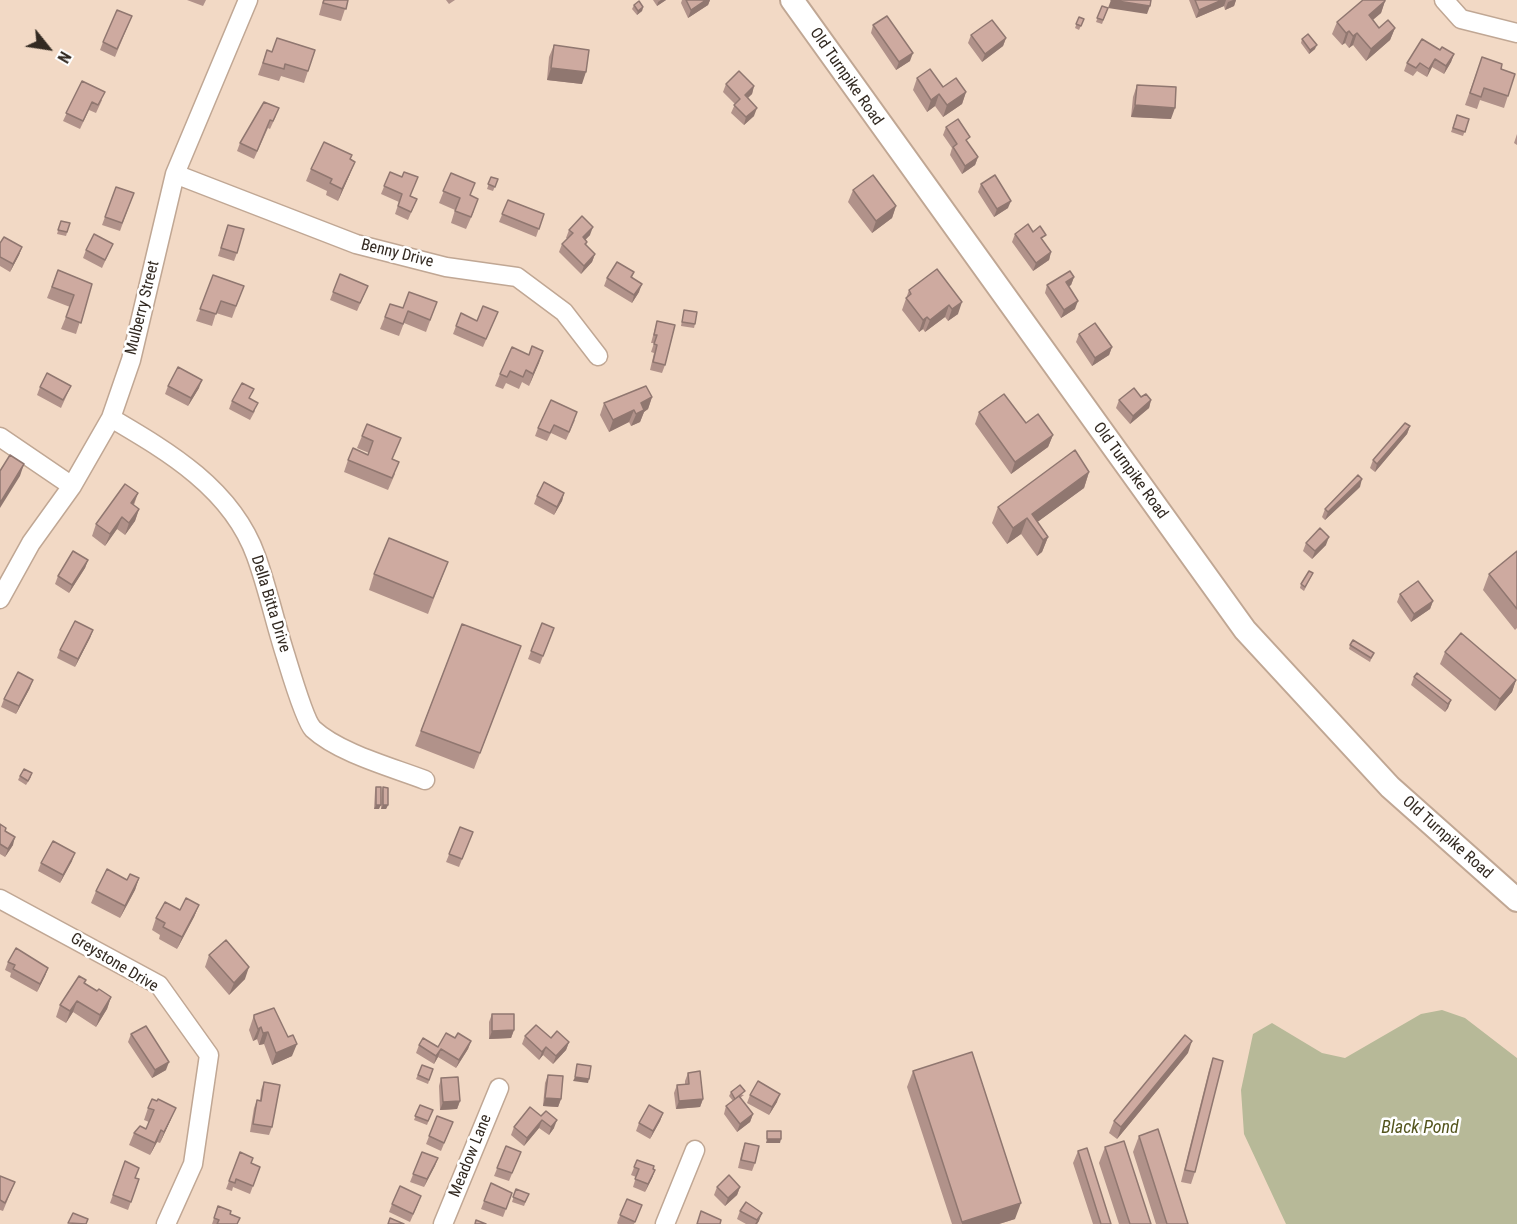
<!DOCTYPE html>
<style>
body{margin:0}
#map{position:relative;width:1517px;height:1224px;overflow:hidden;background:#f2d9c5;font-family:"Roboto Condensed",sans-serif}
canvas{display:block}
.north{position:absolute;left:18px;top:18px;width:60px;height:60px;-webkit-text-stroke:4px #fff;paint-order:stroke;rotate:120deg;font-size:16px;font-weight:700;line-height:24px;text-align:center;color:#332a22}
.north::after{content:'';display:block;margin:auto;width:21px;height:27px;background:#332a22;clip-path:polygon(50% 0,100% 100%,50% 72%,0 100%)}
</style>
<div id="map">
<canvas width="1517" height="1224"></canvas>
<div class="north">N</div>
</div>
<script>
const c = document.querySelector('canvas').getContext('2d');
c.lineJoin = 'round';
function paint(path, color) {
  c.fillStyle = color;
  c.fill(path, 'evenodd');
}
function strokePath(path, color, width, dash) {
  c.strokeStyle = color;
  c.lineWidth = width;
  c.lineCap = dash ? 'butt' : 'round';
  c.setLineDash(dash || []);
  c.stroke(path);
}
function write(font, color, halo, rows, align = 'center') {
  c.font = font + ' "Roboto Condensed",sans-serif';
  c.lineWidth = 5;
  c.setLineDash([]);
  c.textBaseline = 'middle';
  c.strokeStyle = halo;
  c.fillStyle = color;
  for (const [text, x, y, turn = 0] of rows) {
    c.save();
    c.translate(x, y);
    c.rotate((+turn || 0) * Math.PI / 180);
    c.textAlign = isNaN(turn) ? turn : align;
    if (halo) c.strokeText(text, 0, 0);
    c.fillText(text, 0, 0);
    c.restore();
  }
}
const water = new Path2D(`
 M1442,1010L1465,1018L1517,1058V1224H1286L1244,1134L1241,1090L1253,1034L1272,1023L1322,1053L1345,1058L1421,1014Z`);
const minor = new Path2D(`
 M1444,0L1461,19L1517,33
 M175,174L356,244L446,267L517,277L564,312L598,356
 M111,418C169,452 232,489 256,556C268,589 275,623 286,657C290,670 305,721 313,729C339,753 391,767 425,780
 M0,437L72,486
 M0,599L31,543L72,486L111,418L131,360L175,174L248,0
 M0,899L159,985L209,1055L193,1164L166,1224
 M443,1224L499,1088
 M665,1224L695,1150`);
const major = new Path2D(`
 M792,0L1245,630L1390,787L1517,900`);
const wall = new Path2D(`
 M187,0H206L203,6Z
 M321,0H348L341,21L319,15L323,0Z
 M446,0H455L449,4Z
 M653,0H666L657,6Z
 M682,0H710L708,5L688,18L681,3Z
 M1189,0H1236L1234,6L1225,10L1224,6L1196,18Z
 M1385,1L1381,13L1373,20L1379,28H1395L1390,40L1366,61L1353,45L1349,48L1345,43L1342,45L1332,34L1337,22Z
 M634,5L643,7L642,11L637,15L632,9Z
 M1102,6L1108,8L1102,24L1096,22Z
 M132,16L115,57L100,50L103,42Z
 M1079,17L1084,19L1079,30L1075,28Z
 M873,25L910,61L896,70L871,33Z
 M971,35L1006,38L1003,46L982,62L968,43Z
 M277,38L315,50L304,83L281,76L279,81L258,75L267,50L272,52Z
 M1302,39L1315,49L1309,54L1301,43Z
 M554,45L582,84L547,80L549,57Z
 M1440,50L1454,54L1451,62L1444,74L1432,67L1427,77L1417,71L1413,76L1404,71L1407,63Z
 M1482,57L1501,69L1515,74L1504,108L1480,100L1477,109L1465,105Z
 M917,78L943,87L966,92L962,104L943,117L935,106L927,112L913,90Z
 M82,81L102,100L96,113L89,110L80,129L63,121Z
 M726,84L754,86L752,94L748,98L754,116L744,125L731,113L735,104L723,92Z
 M1137,85L1171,119L1131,117L1133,97Z
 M1457,115L1469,119L1463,136L1451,132Z
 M276,116L270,129L268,128L254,159L237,151L240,143Z
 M946,127L968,143L978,157L975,165L962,174L950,155L952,148L943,135Z
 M1517,134V145L1514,143Z
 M311,169L350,174L338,201L326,195L327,191L306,181Z
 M390,172L410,196L417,199L408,220L395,214L399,202L381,194Z
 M451,173L470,195L474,211L466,229L451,223L455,210L439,203Z
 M491,177L498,179L493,191L487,189Z
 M981,184L1008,208L994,217L978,192Z
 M116,187L134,193L120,231L102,225Z
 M853,190L896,206L892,218L872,233L848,202Z
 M508,200L544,214L536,237L499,222Z
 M61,221L70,223L66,236L57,234Z
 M228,225L237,253L234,261L218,256Z
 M569,230L590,235L585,240L587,242L586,246L595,254L592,262L581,274L559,252L562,244L568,239L566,238Z
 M1033,232L1044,242L1051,252L1049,260L1033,271L1012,242L1015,234Z
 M0,243L22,247L19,255L10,272L0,266Z
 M113,244L102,268L83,258L86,250Z
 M937,269L958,314L948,321L945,317L925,332L923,329L919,332L902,310L909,290Z
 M58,270L92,284L76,334L61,329L70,307L47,298Z
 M634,272L632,277L639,292L632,303L604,286L607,278Z
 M340,274L368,286L357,311L330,300Z
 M213,275L244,286L232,318L216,313L212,326L196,321Z
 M1074,277L1071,285L1069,286L1075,309L1061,318L1045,293L1047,285Z
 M437,302L426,332L404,323L399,336L380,329L390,304L403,308Z
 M684,310L695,324L694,328L681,326Z
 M498,312L483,347L453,334L461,313L477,321Z
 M657,321L665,365L662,373L650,370L654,353L651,352L654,343H651Z
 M1079,334L1112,347L1109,355L1092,366L1076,342Z
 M543,351L529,386L522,382L519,389L506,383L503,389L495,386L500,374L529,355Z
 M71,386L61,408L37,395L40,387Z
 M168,386L199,388L188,406L165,394Z
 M652,397L648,409L644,412L640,422L631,426L629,422L609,432L600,415L604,403Z
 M1141,397L1151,400L1149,408L1130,424L1116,408L1119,400Z
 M250,399L255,411L250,420L229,409L232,401Z
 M979,412L1026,423L1053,435L1048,447L1011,474L975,424Z
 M575,420L566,440L551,433L547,441L535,436L538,428Z
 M367,424L393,459L395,474L388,490L344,472L348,460L368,455L369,453L357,448Z
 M1410,426L1407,434L1375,472L1370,468L1373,460Z
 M1089,472L1084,488L1037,522L1048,537L1042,552L1037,556L1021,534L1007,544L992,523L998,507Z
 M1360,487L1325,520L1322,517L1325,509Z
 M138,493L134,505L139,509L135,521L125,535L117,529L105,546L92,536L96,524Z
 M564,493L562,501L554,515L534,504L537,496Z
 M1306,543L1326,545L1312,559L1303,551Z
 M1517,551V628L1515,630L1483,590L1489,574Z
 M88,560L85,568L69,593L55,584L58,576Z
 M448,562L428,614L369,590L374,574Z
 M1313,573L1304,591L1300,588L1301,584Z
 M1400,594L1433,601L1430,609L1411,622L1397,602Z
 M542,623L554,628L540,664L528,659Z
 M462,624L521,646L474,769L415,746Z
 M93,630L90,638L75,667L57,658L60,650Z
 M1350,645L1372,657L1370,662L1349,649Z
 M1445,652L1516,680L1512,692L1495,711L1440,664Z
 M1414,677L1451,700L1448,708L1445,712L1411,685Z
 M30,688L16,714L1,707L4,699Z
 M20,776L31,777L26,785L18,780Z
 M376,787L379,809H374L375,791Z
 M383,787L388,805L386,809H381L382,791Z
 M0,824L5,831L13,845L5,857L0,854Z
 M460,827L473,832L459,867L446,862Z
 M72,861L60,883L38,871L41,863Z
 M139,878L135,890L120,918L91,903L96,891Z
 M199,905L194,917L177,949L159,939L160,935L152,930L156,918L180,910Z
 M209,955L245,979L229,995L205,967Z
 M8,962L48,968L45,976L37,992L10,977L11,973L5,970Z
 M85,983L97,991L111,997L107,1009L96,1027L73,1012L66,1023L56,1017L60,1005Z
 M492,1014L514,1030L511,1038L489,1039V1022Z
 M254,1015L292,1056L272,1065L264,1044L259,1045L257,1039L253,1041L249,1030Z
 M131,1034L166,1070L152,1078L128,1042Z
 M525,1036L551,1038L569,1042L566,1050L553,1064L543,1055L539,1060L522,1044Z
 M455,1038L471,1041L468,1049L456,1068L438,1057L434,1064L416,1053L419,1045L438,1047Z
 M1188,1053L1117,1139L1109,1133L1114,1121Z
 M1213,1058L1195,1172L1191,1184L1181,1182L1209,1070Z
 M422,1065L433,1069L428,1084L416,1079Z
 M913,1071L1015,1219L999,1224H952L907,1087Z
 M688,1073L703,1099L700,1107L676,1109L674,1093L677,1085L685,1084V1081Z
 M548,1075L561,1099L558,1107L543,1106L545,1083Z
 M441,1078L460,1101L457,1109L440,1110L439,1086Z
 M264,1082L272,1127L269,1135L250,1132L254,1108L257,1100H260L261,1090Z
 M731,1092L744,1095L740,1098L753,1114L750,1122L737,1132L724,1114L726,1106L733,1101L729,1096Z
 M750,1095L777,1102L769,1115L747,1103Z
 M420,1105L433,1110L427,1125L414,1120Z
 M530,1107L554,1128L549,1135L539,1128L524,1146L511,1135L514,1127Z
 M148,1108L171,1119L160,1143L157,1142L150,1155L129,1145L134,1133L146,1129L149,1122L144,1120Z
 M663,1113L660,1121L650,1139L636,1131L639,1123Z
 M437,1116L453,1122L441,1151L426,1144Z
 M1139,1136L1188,1224H1156L1133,1152Z
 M745,1143L755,1163L752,1171L738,1168L742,1151Z
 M506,1146L521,1152L509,1181L494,1176Z
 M1105,1147L1151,1224H1119L1099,1163Z
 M1078,1151L1111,1224H1093L1073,1163Z
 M240,1152L251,1163L260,1167L250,1194L233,1187L232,1191L226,1189Z
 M422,1152L438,1158L424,1187L410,1182Z
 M637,1160L655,1170L652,1178L645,1192L633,1187L636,1177L631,1175Z
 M125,1161L136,1178L139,1179L128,1210L110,1203Z
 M0,1176L15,1182L3,1211L0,1210Z
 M491,1183L512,1193L503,1217L481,1209Z
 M717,1187H740L737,1195L725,1206L714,1195Z
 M516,1189L529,1194L524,1206L512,1202Z
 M627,1199L642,1205L634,1224H618L617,1223Z
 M392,1204H418L410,1222L389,1212Z
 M218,1206L230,1214L237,1224H212Z
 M740,1211L759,1221L757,1224H746L737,1219Z`);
const shadedWall = new Path2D(`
 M661,0H666L657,6L658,2Z
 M706,0H710L708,5L688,18L691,10Z
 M1111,0L1150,6L1147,14L1108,8Z
 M1222,0H1226L1224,6L1196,18L1199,10Z
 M1233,0H1236L1234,6L1225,10L1228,2Z
 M1385,1L1381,13L1364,27L1369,15Z
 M643,7L642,11L637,15L638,11Z
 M1395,28L1390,40L1366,61L1371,49Z
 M1349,31L1345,43L1342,45L1346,33Z
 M1357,33L1353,45L1349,48L1353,36Z
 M1006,38L1003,46L982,62L985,54Z
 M1317,45L1315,49L1309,54L1310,50Z
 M913,53L910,61L896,70L899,62Z
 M1454,54L1451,62L1444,74L1446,66Z
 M1435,59L1432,67L1427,77L1429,69Z
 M551,68L586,72L582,84L547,80Z
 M754,86L752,94L742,103L745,95Z
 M966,92L962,104L943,117L947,105Z
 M939,94L935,106L927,112L931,100Z
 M1135,105L1175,108L1171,119L1131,117Z
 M757,108L754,116L744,125L746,117Z
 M978,157L975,165L962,174L965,166Z
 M355,162L350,174L338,201L342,189Z
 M1011,201L1008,208L994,217L997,209Z
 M896,206L892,218L872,233L876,221Z
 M593,227L590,235L580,245L583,237Z
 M22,247L19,255L10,272L13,264Z
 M1051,252L1049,260L1033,271L1036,263Z
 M595,254L592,262L581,274L584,266Z
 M1074,277L1071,285L1063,290L1066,282Z
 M642,284L639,292L632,303L634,295Z
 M1078,301L1075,309L1061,318L1064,310Z
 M962,302L958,314L948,321L952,309Z
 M949,305L945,317L925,332L930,320Z
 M927,317L923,329L919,332L923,320Z
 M1112,347L1109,355L1092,366L1095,358Z
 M543,351L539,363L529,386L533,374Z
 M202,380L199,388L188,406L191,398Z
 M652,397L648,409L644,412L640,422L631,426L641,403Z
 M1151,400L1149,408L1130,424L1133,416Z
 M634,410L629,422L609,432L613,420Z
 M1410,426L1407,434L1375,472L1377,464Z
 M1053,435L1048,447L1011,474L1015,462Z
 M24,464L20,476L0,508V503Z
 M1089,472L1084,488L1032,526V514Z
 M1362,479L1360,487L1325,520L1328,512Z
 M138,493L133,505L131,503Z
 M564,493L562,501L554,515L557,507Z
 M139,509L135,521L125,535L129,523Z
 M122,517L117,529L105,546L110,534Z
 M1027,518L1021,534L1007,544L1013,528Z
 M1048,537L1042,552L1037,556L1043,540Z
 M1329,537L1326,545L1312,559L1315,551Z
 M88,560L85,568L69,593L72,585Z
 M1433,601L1430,609L1411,622L1414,614Z
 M93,630L90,638L75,667L78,659Z
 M33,680L30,688L16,714L19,706Z
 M1516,680L1512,692L1495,711L1500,699Z
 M1451,700L1448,708L1445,712L1448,704Z
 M376,805H381L379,809H374Z
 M383,805H388L386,809H381Z
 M15,837L13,845L5,857L8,849Z
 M75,853L72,861L60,883L63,875Z
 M139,878L135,890L120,918L125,906Z
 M199,905L194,917L177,949L182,937Z
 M249,967L245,979L229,995L234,983Z
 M48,968L45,976L37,992L40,984Z
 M111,997L107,1009L96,1027L100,1015Z
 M77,1001L73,1012L66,1023L70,1011Z
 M261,1027L257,1039L253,1041L258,1029Z
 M514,1030L511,1038L489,1039L492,1031Z
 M268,1032L264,1044L259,1045L263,1033Z
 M471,1041L468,1049L456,1068L459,1060Z
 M1192,1041L1188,1053L1117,1139L1121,1127Z
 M569,1042L566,1050L553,1064L556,1056Z
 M297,1044L292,1056L272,1065L276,1053Z
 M546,1047L543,1055L539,1060L542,1052Z
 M441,1049L438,1057L434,1064L436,1056Z
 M169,1062L166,1070L152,1078L155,1070Z
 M575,1077L589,1079L588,1083L573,1081Z
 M780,1094L777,1102L769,1115L772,1107Z
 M545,1098L561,1099L558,1107L543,1106Z
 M703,1099L700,1107L676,1109L679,1101Z
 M460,1101L457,1109L440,1110L443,1102Z
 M176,1108L171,1119L160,1143L164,1132Z
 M663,1113L660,1121L650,1139L653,1131Z
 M753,1114L750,1122L737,1132L740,1124Z
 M542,1120L539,1128L524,1146L527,1138Z
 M557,1120L554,1128L549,1135L551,1127Z
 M161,1130L157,1142L150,1155L155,1143Z
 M767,1139H781L780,1143H766Z
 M438,1158L435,1166L424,1187L427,1179Z
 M655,1170L652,1178L645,1192L648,1184Z
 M740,1187L737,1195L725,1206L728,1198Z
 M1021,1203L1015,1219L999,1224H962V1222Z
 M762,1213L759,1221L757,1224H755Z`);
const building = new Path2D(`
 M324,0H348L346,9L323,3Z
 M686,0H706L691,10Z
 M1111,0H1151L1150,6Z
 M1195,0H1222L1199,10Z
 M1363,0H1385V1L1369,15L1379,28L1388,20L1395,28L1371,49L1357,33L1353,36L1349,31L1346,33L1337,22Z
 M639,1L643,7L638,11L634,5Z
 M1102,6L1108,8L1103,20L1097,18Z
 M117,10L132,16L117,49L103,42Z
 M887,16L913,53L899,62L873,25Z
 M1079,17L1084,19L1081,26L1076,24Z
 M992,20L1006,38L985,54L971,35Z
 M1308,34L1317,45L1310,50L1302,39Z
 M277,38L315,50L308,71L285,64L284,69L263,63L267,50L272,52Z
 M1422,39L1440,50L1442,47L1454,54L1446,66L1435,59L1429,69L1420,63L1416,68L1407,63Z
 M554,45L589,50L586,72L551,68Z
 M1482,57L1502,64L1501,69L1515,74L1508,96L1484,88L1481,97L1470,93Z
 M930,69L943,87L956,78L966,92L947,105L939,94L931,100L917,78Z
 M739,71L754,86L745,95L757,108L746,117L734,105L740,99L726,84Z
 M82,81L105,92L98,105L92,102L83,121L66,113Z
 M1137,85L1176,87L1175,108L1135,105Z
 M264,102L279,108L273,121L270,120L257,151L240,143Z
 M1457,115L1469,119L1465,132L1453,128Z
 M958,119L970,137L966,140L978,157L965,166L953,147L957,144L946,127Z
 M324,142L352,155L350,159L355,162L342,189L330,183L332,179L311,169Z
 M390,172L402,177L404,172L418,177L410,196L417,199L411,212L398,206L402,194L384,186Z
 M451,173L475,183L470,195L478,199L471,217L455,211L460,198L443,191Z
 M873,175L896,206L876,221L853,190Z
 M995,175L1011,201L997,209L981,184Z
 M491,177L498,179L495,187L488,184Z
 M116,187L134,193L122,223L105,217Z
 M508,200L544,214L539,229L502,214Z
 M582,216L593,227L583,237L587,242L585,244L595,254L584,266L562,244L573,233L569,230Z
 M61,221L70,223L67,232L58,230Z
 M1028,224L1033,232L1040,226L1046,235L1041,238L1051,252L1036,263L1015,234Z
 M228,225L244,229L237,253L221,248Z
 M94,234L113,244L105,260L86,250Z
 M4,237L22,247L13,264L0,257V243Z
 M617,262L634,272L631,277L642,284L634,295L607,278Z
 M937,269L962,302L952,309L949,305L930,320L927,317L923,320L906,298L911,294L909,290Z
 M58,270L92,284L81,323L66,317L74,295L52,287Z
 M1070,271L1074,277L1066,282L1078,301L1064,310L1047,285Z
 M340,274L368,286L360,303L333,292Z
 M213,275L244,286L236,306L221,301L216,314L200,309Z
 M409,292L437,302L430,320L408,311L403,324L385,317L390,304L403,308Z
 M483,306L498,312L486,339L456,326L461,313L477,321Z
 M684,310L697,312L695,324L682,322Z
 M657,321L675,325L665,365L653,362L657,345L654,344L657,335H654Z
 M1095,323L1112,347L1095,358L1079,334Z
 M532,346L543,351L533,374L526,370L523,377L510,371L507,377L500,374L512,347L529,355Z
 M178,367L202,380L191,398L168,386Z
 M47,373L71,386L63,400L40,387Z
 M242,383L254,389L249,398L258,403L253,412L232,401Z
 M646,386L652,397L641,403L644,410L636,414L634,410L613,420L604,403Z
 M1134,388L1141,397L1146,394L1151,400L1133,416L1119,400Z
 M1004,394L1026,423L1038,414L1053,435L1015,462L979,412Z
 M551,400L577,412L569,432L554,425L550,433L538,428Z
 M1405,423L1410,426L1377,464L1373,460Z
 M367,424L401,438L392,459L399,462L392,478L348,460L353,448L368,455L373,441L362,436Z
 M1075,450L1089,472L1032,514L1048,537L1043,540L1027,518L1013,528L998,507Z
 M10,455L24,464L0,503V471Z
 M1358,475L1362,479L1328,512L1325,509Z
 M544,482L564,493L557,507L537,496Z
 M125,484L138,493L131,503L139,509L129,523L122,517L110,534L96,524Z
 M1320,528L1329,537L1315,551L1306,543Z
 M389,538L448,562L433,598L374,574Z
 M73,551L88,560L72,585L58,576Z
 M1517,551V609L1489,574Z
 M1309,571L1313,573L1305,587L1301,584Z
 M1418,581L1433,601L1414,614L1400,594Z
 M75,621L93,630L78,659L60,650Z
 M542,623L554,628L543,656L531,651Z
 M462,624L521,646L480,753L421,731Z
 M1461,633L1516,680L1500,699L1445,652Z
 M1353,640L1374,653L1371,658L1350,645Z
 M18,672L33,680L19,706L4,699Z
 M1417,673L1451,700L1448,704L1414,677Z
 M24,769L32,773L28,781L20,776Z
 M376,787H381V805H376Z
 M383,787L388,788V805H383Z
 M0,824L6,828L5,831L15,837L8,849L0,844Z
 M460,827L473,832L462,859L449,854Z
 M53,841L75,853L63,875L41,863Z
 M107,869L127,880L130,874L139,878L125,906L96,891Z
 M186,898L199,905L182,937L163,927L165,923L156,918L165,902L180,910Z
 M226,940L249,967L234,983L209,955Z
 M16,948L48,968L40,984L13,969L15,965L8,962Z
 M79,976L86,980L84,983L97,991L99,989L111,997L100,1015L77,1001L70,1011L60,1005Z
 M274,1008L288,1037L293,1035L297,1044L276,1053L268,1032L263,1033L261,1027L258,1029L254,1018V1015Z
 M492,1014H514V1030L492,1031Z
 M536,1025L551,1038L557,1031L569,1042L556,1056L546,1047L542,1052L525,1036Z
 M146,1026L169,1062L155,1070L131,1034Z
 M446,1033L455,1038L458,1033L471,1041L459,1060L441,1049L436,1056L419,1045L423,1038L438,1047Z
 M1185,1035L1192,1041L1121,1127L1114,1121Z
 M972,1052L1021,1203L962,1222L913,1071Z
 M1213,1058L1223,1061L1195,1172L1185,1170Z
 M577,1064L591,1066L589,1079L575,1077Z
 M422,1065L433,1069L429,1080L418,1075Z
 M700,1071L703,1099L679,1101L677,1085L689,1084L688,1073Z
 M548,1075L563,1076L561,1099L545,1098Z
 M458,1077L460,1101L443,1102L441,1078Z
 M758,1081L780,1094L772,1107L750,1095Z
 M264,1082L280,1085L272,1127L253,1124L257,1100L261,1101Z
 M740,1085L745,1091L735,1099L731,1092Z
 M739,1096L753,1114L740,1124L726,1106Z
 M152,1099L157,1101L158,1099L176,1108L164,1132L161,1130L155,1143L134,1133L140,1126L146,1129L154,1110L148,1108Z
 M420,1105L433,1110L428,1121L415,1116Z
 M649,1105L663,1113L653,1131L639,1123Z
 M530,1107L541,1116L546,1111L557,1120L551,1127L542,1120L527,1138L514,1127Z
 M437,1116L453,1122L444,1143L429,1136Z
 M1158,1129L1188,1224H1167L1139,1136Z
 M767,1131H781V1139H767Z
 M1124,1141L1151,1224H1130L1105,1147Z
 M745,1143L759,1146L755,1163L741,1160Z
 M506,1146L521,1152L512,1173L497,1168Z
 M1087,1148L1111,1224H1101L1078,1151Z
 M240,1152L253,1158L251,1163L260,1167L253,1186L236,1179L235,1183L229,1181Z
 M422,1152L438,1158L427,1179L413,1174Z
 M637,1160L654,1166L653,1169L655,1170L648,1184L635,1179L639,1169L634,1167Z
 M125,1161L139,1168L135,1178L139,1179L131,1202L113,1195Z
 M729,1175L740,1187L728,1198L717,1187Z
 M0,1176L15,1182L5,1203L0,1200Z
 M491,1183L512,1193L506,1209L484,1201Z
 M400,1186L421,1196L413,1214L392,1204Z
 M516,1189L529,1194L525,1202L513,1197Z
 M627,1199L642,1205L635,1222L620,1215Z
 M746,1202L762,1213L757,1220L740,1211Z
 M218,1206L231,1211L230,1214L240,1218L237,1224H217L219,1220L214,1218Z
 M701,1211L721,1220L720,1224H697Z
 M73,1213L88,1219L86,1224L68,1223Z
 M390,1218L404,1224H388Z
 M476,1220L486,1224H475Z`);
const streetNames = [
 ["Old Turnpike Road",846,77,55],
 ["Benny Drive",397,254,14],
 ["Mulberry Street",143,308,-76],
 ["Old Turnpike Road",1130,471,54],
 ["Della Bitta Drive",270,604,73],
 ["Old Turnpike Road",1447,838,42],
 ["Greystone Drive",114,963,31],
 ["Meadow Lane",471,1156,-68]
];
const waterNames = [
 ["Black Pond",1420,1128]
];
paint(water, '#b7b998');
strokePath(minor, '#c0a794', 21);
strokePath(major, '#c0a794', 26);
strokePath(minor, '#fff', 18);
strokePath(major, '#fff', 22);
paint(wall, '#b1928a');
paint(shadedWall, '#907770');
paint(building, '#ceaaa0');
strokePath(building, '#907770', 1.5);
write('16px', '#332a22', '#fff', streetNames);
write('italic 18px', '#54551e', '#fff', waterNames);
</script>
